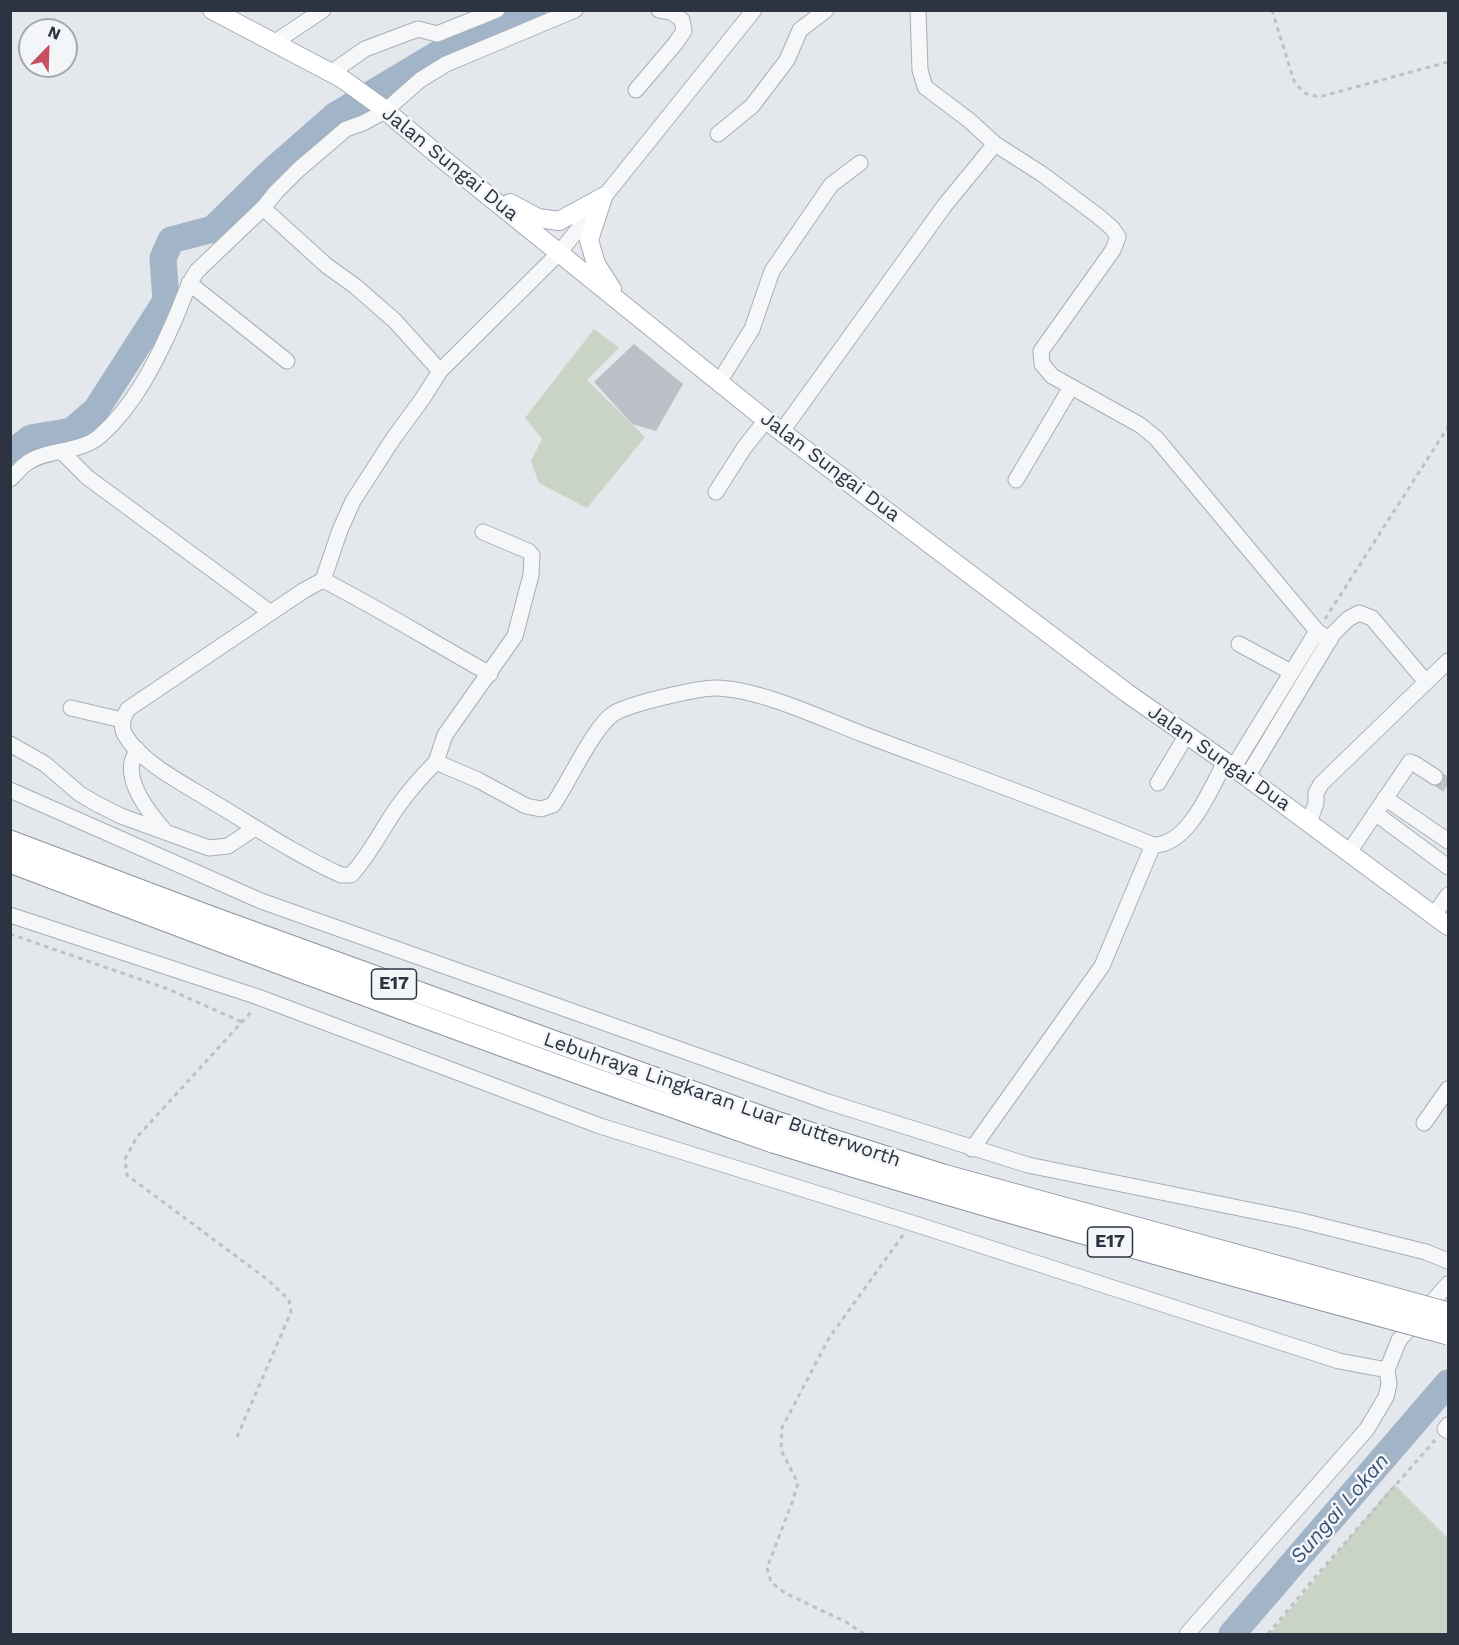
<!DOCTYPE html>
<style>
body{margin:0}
#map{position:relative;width:1459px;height:1645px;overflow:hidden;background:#e4e7eb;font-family:"Work Sans",sans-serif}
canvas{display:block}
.frame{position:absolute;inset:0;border:12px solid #2c3442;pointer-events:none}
.north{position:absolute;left:18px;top:18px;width:60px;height:60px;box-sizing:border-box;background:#f4f5f8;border:2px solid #a4a8af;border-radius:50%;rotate:23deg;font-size:16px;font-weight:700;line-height:24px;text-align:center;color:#2c3442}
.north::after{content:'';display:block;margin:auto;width:21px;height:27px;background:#c75162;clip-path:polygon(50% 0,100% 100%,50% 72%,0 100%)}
</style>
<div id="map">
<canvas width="1459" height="1645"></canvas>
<div class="frame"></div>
<div class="north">N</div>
</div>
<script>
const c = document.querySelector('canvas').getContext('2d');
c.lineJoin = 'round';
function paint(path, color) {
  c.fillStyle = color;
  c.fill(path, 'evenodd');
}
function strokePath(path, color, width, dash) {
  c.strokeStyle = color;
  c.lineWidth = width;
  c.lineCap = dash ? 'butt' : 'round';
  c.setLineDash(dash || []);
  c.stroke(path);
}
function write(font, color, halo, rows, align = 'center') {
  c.font = font + ' "Work Sans",sans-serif';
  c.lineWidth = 5;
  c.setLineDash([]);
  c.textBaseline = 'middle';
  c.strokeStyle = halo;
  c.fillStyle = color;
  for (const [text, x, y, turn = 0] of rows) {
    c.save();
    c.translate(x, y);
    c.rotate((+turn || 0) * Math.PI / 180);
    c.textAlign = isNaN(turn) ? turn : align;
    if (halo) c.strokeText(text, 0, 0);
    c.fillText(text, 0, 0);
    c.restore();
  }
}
const green = new Path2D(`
 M594,329L619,348L587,380L645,437L587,508L539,483L531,461L542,439L525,418Z
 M1394,1484L1448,1538V1634H1270Z`);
const river = new Path2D(`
 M10,454L31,438L72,431L96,410L166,301L163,258L171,240L213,229L270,173L336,115L473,33L533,10
 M1232,1634L1448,1383`);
const building = new Path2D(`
 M634,344L683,384L656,431L632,424L594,382Z`);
const minorTunnel = new Path2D(`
 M1435,777L1448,786`);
const path = new Path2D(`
 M1272,10L1294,81L1304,93L1319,97L1448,62
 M1325,619L1448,427
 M10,934L168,989L242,1022
 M237,1437L291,1312L289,1300L268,1280L127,1175L125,1159L137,1137L253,1010
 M864,1634L846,1622L785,1593L771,1582L767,1568L793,1500L798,1483L781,1450L782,1428L829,1338L903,1235
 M1268,1634L1317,1575L1435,1440`);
const minor = new Path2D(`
 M754,10L559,253L440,371L423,398L393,439L353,501L340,530L323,580L303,591L128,709C123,717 120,726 125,735C141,763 186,785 213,802C255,827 297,855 341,875H351C369,856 381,831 396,809C408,792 422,776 436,762L478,780L526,806L541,809L553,805C569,782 593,728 613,714C628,704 700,687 718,688C762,690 823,719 865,735C961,771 1058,806 1153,845C1188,846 1210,790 1225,762
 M918,10L920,70L925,87L970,121L995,144L1042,174L1098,216L1112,228L1118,237L1113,250L1041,351L1042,364L1052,376L1140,425L1156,438L1317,631L1330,640
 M275,42L323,10
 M332,72L365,49L418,29L437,34L497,10
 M636,90L675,44L684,31L682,20L671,12L659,10
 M718,134L752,106L787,60L800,30L826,10
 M263,208L327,266L355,286L395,321L440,371
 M189,283L287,361
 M719,382L752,329L772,271L831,185L860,163
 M782,431L945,205L995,144
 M61,451L87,477L271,613
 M10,479C16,474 21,467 27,463C46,449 81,453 100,436C134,406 156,362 174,321C182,304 186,286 197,271L263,208L276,192L299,169L346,129L363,123L385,111L420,80L446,64L575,10
 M1016,480L1071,387
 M716,492L744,448L766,420
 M323,580C380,609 434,643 490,674
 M1239,644L1291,672
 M71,708L122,720
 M10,744L45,764L80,794L97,804L121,816L209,848L228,846L255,828
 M137,749C136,753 133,758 132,762C127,785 150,814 164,830
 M436,762L445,735L515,636L531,575L532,555L528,551L483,532
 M1233,768L1317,631
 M1247,777L1333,634L1348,619L1359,613L1372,618L1426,682
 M1158,783L1186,736
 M10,790L261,901L828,1102L1028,1165L1298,1220L1426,1252L1448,1261
 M1385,798L1448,841
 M1375,813L1448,867
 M1309,823L1316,803V793L1321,784L1448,661
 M1349,852L1410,762L1415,764L1435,777
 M10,915L258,997L600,1126L912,1223L1339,1361L1387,1370
 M1434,915L1448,895
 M1424,1123L1448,1089
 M972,1149L1102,966L1153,845
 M1448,1425L1445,1429L1448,1431
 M1187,1634L1367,1429L1386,1397L1389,1384L1387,1370L1399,1340L1448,1284`);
const major = new Path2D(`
 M212,10L341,78L380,106L444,160L766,420L1127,693L1247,777L1448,926
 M603,197L589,240L596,264L612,289
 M510,203L538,218L559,221L603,197`);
const highway = new Path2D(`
 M10,841L211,917L779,1123
 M10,862C264,958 517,1053 773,1142`);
const highwayBridge = new Path2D(`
 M779,1123L943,1175L1448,1313
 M773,1142C997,1211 1222,1273 1448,1334`);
const shields = [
 [394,984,45],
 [1110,1242,45]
];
const shieldNames = [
 ["E17",394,984],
 ["E17",1110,1242]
];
const streetNames = [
 ["Jalan Sungai Dua",450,164,39],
 ["Jalan Sungai Dua",830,467,37],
 ["Jalan Sungai Dua",1219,758,35],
 ["Lebuhraya Lingkaran Luar Butterworth",722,1100,19]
];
const waterNames = [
 ["Sungai Lokan",1340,1509,-49]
];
paint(green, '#c9d4c5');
strokePath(river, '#a1b4c8', 27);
paint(building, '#bbc0c7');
strokePath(minorTunnel, '#bfc3c9', 15, [15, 8]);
strokePath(minor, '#a9aeb5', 17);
strokePath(major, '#a4abb6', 20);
strokePath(highway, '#8c94a1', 23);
strokePath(path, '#bdc0c6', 3, [4.5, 4.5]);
strokePath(minor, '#f6f7f9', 15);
strokePath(major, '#fff', 18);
strokePath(highway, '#fff', 21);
strokePath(highwayBridge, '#8c94a1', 23, []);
strokePath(highwayBridge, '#fff', 21);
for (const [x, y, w] of shields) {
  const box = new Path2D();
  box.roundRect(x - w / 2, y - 15, w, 30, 4.5);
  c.fillStyle = '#f4f5f8';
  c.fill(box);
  strokePath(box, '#2c3442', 1.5);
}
write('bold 18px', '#2c3442', null, shieldNames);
write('20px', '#2c3442', '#f4f5f8', streetNames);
write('italic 21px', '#385274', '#f4f5f8', waterNames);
</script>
